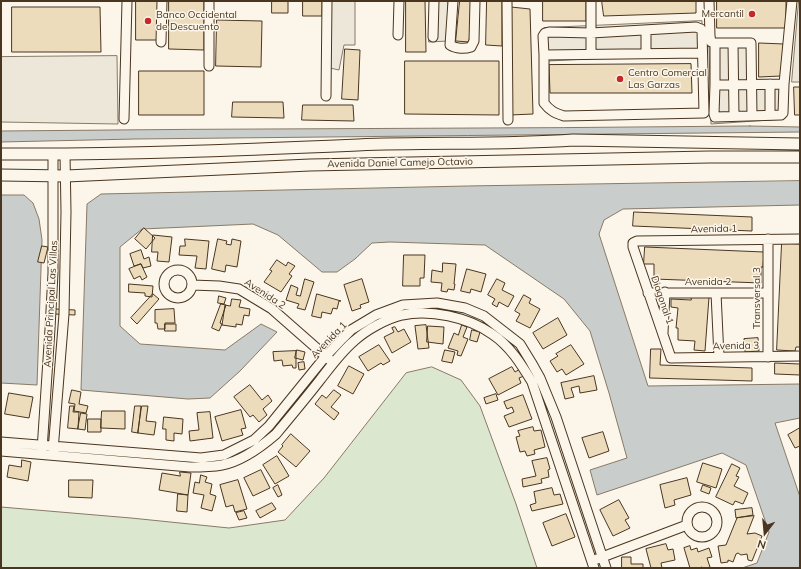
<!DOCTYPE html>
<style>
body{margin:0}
#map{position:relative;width:801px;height:569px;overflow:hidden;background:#fbf6e9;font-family:Mulish,sans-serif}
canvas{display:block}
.frame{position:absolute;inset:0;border:2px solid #4a3520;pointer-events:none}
.north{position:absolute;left:745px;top:513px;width:40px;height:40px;-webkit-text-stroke:3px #fbf6e9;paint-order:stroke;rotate:196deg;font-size:11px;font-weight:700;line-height:16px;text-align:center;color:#4a3520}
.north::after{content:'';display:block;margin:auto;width:14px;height:18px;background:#4a3520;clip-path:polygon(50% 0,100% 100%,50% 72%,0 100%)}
</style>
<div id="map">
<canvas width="801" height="569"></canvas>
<div class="frame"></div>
<div class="north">N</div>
</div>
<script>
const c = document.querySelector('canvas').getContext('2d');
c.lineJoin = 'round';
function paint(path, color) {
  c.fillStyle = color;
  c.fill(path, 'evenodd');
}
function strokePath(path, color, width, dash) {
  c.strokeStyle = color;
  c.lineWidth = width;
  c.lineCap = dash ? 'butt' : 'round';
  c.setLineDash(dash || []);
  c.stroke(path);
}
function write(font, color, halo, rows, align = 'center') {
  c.font = font + ' Mulish,sans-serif';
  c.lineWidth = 3;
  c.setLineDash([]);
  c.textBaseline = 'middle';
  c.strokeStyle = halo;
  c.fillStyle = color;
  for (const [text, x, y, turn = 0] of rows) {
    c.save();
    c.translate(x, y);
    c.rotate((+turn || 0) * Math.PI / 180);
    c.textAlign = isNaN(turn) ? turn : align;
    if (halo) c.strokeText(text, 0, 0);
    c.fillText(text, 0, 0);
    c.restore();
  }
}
const green = new Path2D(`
 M432,367L461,380L480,406L516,504L537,568H1V507L131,518L229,528L285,520L324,478L406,373Z`);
const parking = new Path2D(`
 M331,1H355V45H344L339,70L330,68Z
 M432,1H448V41L429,42Z
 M799,1H800V82H792Z
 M702,21L703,53L548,61L544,28Z
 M753,42V80L786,87L784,119L711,124L709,47Z
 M117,56L118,124L1,122V57Z`);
const water = new Path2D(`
 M750,126L800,127V132L135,139L1,142V131C251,128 501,129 750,126Z
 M800,181V205L623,209L604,220L599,234L648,386L800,384V418L775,423L800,497V568H742L757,563L769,532L746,465L722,453L597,495L590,470L627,458L609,393L590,331L564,299L485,245L390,242L372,243L355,259L337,272H322L278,235L253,224L142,229L120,247V326L140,344L225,350L261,324L277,332L240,371L210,398L188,399L81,390L87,204L101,194L467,186Z
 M1,195H24L33,203L39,219L42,240L37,385L1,383Z`);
const building = new Path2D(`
 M136,1H159V40H136Z
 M169,1H204V50L169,49Z
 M272,1H288V13H272Z
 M303,1H322V16H303Z
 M406,1H425L426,52H406Z
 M460,1H473L469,42L456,41Z
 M487,1H502V46L486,45Z
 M543,1H586V21H543Z
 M602,1H696V13L604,16Z
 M717,1H786V28H717Z
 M12,7H100L101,52H12Z
 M511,7L530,9L533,114L510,115Z
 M217,20L262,21L261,67L216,66Z
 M759,43L784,44L781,76L759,77Z
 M345,49L360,50L358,100L342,99Z
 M405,61H499V115L405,114Z
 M691,64L692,93H550L549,65Z
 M139,71H204V115H139Z
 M794,87H800V115H795Z
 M233,102H283L284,118L232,117Z
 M303,105H353L354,121L302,120Z
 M634,212L752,217V231L633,226Z
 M144,228L155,238L146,249L135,239Z
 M153,235L172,237L169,262L157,261L158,252H152Z
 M185,239L209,241L206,269L195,268L197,256L179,255L180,246H185Z
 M218,239L227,241L226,244L231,245L232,239L241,241L237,267L226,265L225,272L212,269Z
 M782,243L800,244V347H796L795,351L777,350Z
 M42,246L48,247L44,263L38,262Z
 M645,247L764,252L763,267H761V283L654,279V264H644Z
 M141,250L144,259L149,257L151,266L143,268L141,264L134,266L130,254Z
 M404,255H425L424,278H420V286H403Z
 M277,260L286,266L288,262L295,266L289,274L292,276L281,292L264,282L272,271L270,270Z
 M443,263L456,264L454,284H455L454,290L448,289L447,292L441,291L442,283L431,282L432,270L442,272Z
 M141,264L147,277L142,280L140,276L134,279L129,269Z
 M467,269L486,274L481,292L471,289L470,293L461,291Z
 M305,279L314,282L305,310L297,308L299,304L286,300L291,285L298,288L296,295L300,296Z
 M362,279L369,302L360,305L361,308L352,311L344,285Z
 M497,279L505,283L502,290L514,296L508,307L499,302L497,307L492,304L495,299L488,295Z
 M129,284L153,286L152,297L145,296V293L129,292Z
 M153,294L159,299L137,324L131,318Z
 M317,294L341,301H339L337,309L333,308L331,314L322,312L321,318L312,316Z
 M524,295L531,299L529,303L540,309L530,328L516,321L520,314L515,311Z
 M219,296L226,298L224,304L218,303Z
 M691,296L709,297L705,351L694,350L695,341L678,340V328H676L678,308L671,307V299L691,300Z
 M232,299L241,300L239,307L250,309L249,316L244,315L242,325L236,324V327L222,325L225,305L230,306Z
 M221,304L226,305L220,323L222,324L219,331L212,328Z
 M55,309L75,310V315L54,314Z
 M174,309L175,323H165V329H158L157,323H155V310Z
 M558,318L567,335L543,349L533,333Z
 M165,324H176V331H165Z
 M426,325L429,348L418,349L415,326Z
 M462,325L467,327L463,337L468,339L461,356L457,355L458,351L448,348L454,333L458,335Z
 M428,326L444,327L443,344L427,342Z
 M395,327L398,332L404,329L411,342L392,353L384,337L394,332L392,328Z
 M472,330L480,332L477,342L470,340Z
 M758,338L759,351L745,352L744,339Z
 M379,345L390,361L383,365L381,363L368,371L359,357Z
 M571,345L584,364L566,375L562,369L557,372L550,361L558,356L556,354Z
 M651,349H661L660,365L752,368V381L650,378Z
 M297,350L305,352L303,360L295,358Z
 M445,350L455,352L452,363L442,361Z
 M296,351V368H293L292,365L283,366L282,360L274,361L273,352Z
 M304,362L305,369L299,370L298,363Z
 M775,363L800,364V375L775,374Z
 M349,366L364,374L353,394L338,386Z
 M512,367L515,372L520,369L524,376L519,378L521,383L498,395L489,379Z
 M594,376L597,390L580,393L579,386L571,388L574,397L565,399L561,383Z
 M250,385L262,400L268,395L272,401L263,409L267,415L259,422L253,415L250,417L234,397Z
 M72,390L81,392L79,404L88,406L86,413L74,411L75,404L69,403Z
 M334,390L341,395L331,407L339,413L334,420L315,404L322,395L326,398Z
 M9,393L33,397L29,418L5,414Z
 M496,394L498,400L486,404L484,398Z
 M523,395L532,419L509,427L504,416L514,412L512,407L507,409L504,402Z
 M70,406H74L73,412H79L78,429L68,428Z
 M135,406H141L138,433L132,432Z
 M142,406H148L146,421L156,422L154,435L138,433Z
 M241,410L246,428L241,429L243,435L222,441L215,417Z
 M102,411H125V429L101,428Z
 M210,412L213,438L190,441L189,431L199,430L197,413Z
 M81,413L87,414L85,430L78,429Z
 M164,417L183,419L182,434L174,433V441L166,440V429H163Z
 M88,419H101V432H88Z
 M533,427L534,431L541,430L545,447L534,450L535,454L527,456L525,451L520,452L516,437L520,436L518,431Z
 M800,428V446L795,448L788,435Z
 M603,432L609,451L589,458L582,438Z
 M291,434L310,451L296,467L278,452L283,446L282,445Z
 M277,456L289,476L275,484L263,465Z
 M547,458L550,469L548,470L549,477L541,479L542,483L523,487L522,479L536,476L532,461Z
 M22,460L31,462L28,481L7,477L9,465L21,467Z
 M703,463L722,469L716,488L697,482Z
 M732,464L740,468L736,476L739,477L734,486L748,493L743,504L735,501L733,505L716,497Z
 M261,470L270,488L253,496L244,478Z
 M180,472L191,473L188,495L159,490L162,473L180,476Z
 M201,475L207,477L205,482L212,484L210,494L216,496L212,511L201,508L204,495L193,493L195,482L199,483Z
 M687,478L691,495L674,500L675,505L665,508L660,485Z
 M69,480H93L92,498L69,497Z
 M238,480L247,509L235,512L233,505L226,507L220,485Z
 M278,485L282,495L278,497L273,488Z
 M703,485L711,488L709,494L701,491Z
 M552,488L554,495L560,494L563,504L532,511L530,505L536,503L534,492Z
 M178,494L188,495L187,512L177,511Z
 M619,500L629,518L625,520L630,528L613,536L600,510Z
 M272,503L276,509L260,518L256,511Z
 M752,508L753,515L736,518L735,510Z
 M244,511L247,518L239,520L236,513Z
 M566,514L575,537L552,546L543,523Z
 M754,516L747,534L755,533L762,536L752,561L748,560L747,554L741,555L738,553L736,554L733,562L728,560V562L721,563L718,546L726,545L737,518Z
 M666,544L668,550L673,549L675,560L661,563L662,568H651L646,549Z
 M690,546L691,550L697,548L698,552L709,548L712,557L707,558L710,567L706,568H702V567L699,568H690L684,548Z
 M622,557H631V564H643V568H622Z`);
const minor = new Path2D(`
 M453,1L450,45C456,49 465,49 471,47L474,41L475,1
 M507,1L508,120
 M709,1L710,36L711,42L715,43H751L752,116
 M696,27L701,29L702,31L704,113L564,116C555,113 550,111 544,103V55L543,36L545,33L549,32L591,33Z
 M646,30V53
 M398,35L399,1
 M433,37L434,1
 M161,42L162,1
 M715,43V85L714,114L715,117L781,115L783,113L784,84L792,1
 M733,43L734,116
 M591,54V1
 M544,55L702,53
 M209,66V1
 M770,84V115
 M715,85L784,84
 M326,96L327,1
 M124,119L127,1
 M800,239L637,241L633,243V247L671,358L800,356
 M164 284a14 14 0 1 1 28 0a14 14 0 1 1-28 0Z
 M192,285L219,286L239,289L272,309L330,360
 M648,293H768
 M716,293L719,357
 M663,333L665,292
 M768,357V239
 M1,442L201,458L224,455L254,440L269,426L325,357L342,339L351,330L376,315L403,305L437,303L465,308L484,316L520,344L531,362L540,378L556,417L606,568
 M42,450L50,329L53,273V154
 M1,451L190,467C201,467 211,467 222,465C242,461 261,447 276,434C291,416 306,398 320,380C331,366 341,352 354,341C366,330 386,319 402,315C430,309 468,317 492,334C510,346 521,364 532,382L594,568
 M53,451L64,314L66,212L65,154
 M687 522a15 15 0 1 1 30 0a15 15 0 1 1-30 0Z
 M597,559L687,525`);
const major = new Path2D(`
 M1,154C120,155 239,150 358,145C430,142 502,145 573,140L800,144
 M1,175L66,176L310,165L709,157H800`);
const markers = [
 [752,14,4,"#c62828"],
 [148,21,4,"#c62828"],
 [620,79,4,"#c62828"]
];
const poiNames = [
 ["Mercantil",744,14,"right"],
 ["Banco Occidental",156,15],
 ["de Descuento",156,27],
 ["Centro Comercial",628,73],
 ["Las Garzas",628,85]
];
const streetNames = [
 ["Avenida Daniel Camejo Octavio",400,163,-1],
 ["Avenida 1",714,229,-1],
 ["Avenida 2",708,282],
 ["Avenida 2",265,294,33],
 ["Transversal 3",757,298,-90],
 ["Diagonal 1",662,300,71],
 ["Avenida Principal Las Villas",51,304,-87],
 ["Avenida 1",329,340,-46],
 ["Avenida 3",736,346,-1]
];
paint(green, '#dce7d0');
strokePath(green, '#887966', 1);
paint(parking, '#ede7d9');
strokePath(parking, '#887966', 1);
paint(water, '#c9cecd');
strokePath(water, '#887966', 1);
paint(building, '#ecdcbc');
strokePath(building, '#4a3520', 1);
strokePath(minor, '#4a3520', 11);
strokePath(major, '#4a3520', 13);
strokePath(minor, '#fbf6e9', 9);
strokePath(major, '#fbf6e9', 11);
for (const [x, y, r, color] of markers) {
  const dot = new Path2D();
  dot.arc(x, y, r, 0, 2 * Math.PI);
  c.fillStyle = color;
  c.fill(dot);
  strokePath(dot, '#fbf6e9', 1.5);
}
write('10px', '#4a3520', '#fbf6e9', poiNames, 'left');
write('10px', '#4a3520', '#fbf6e9', streetNames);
</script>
